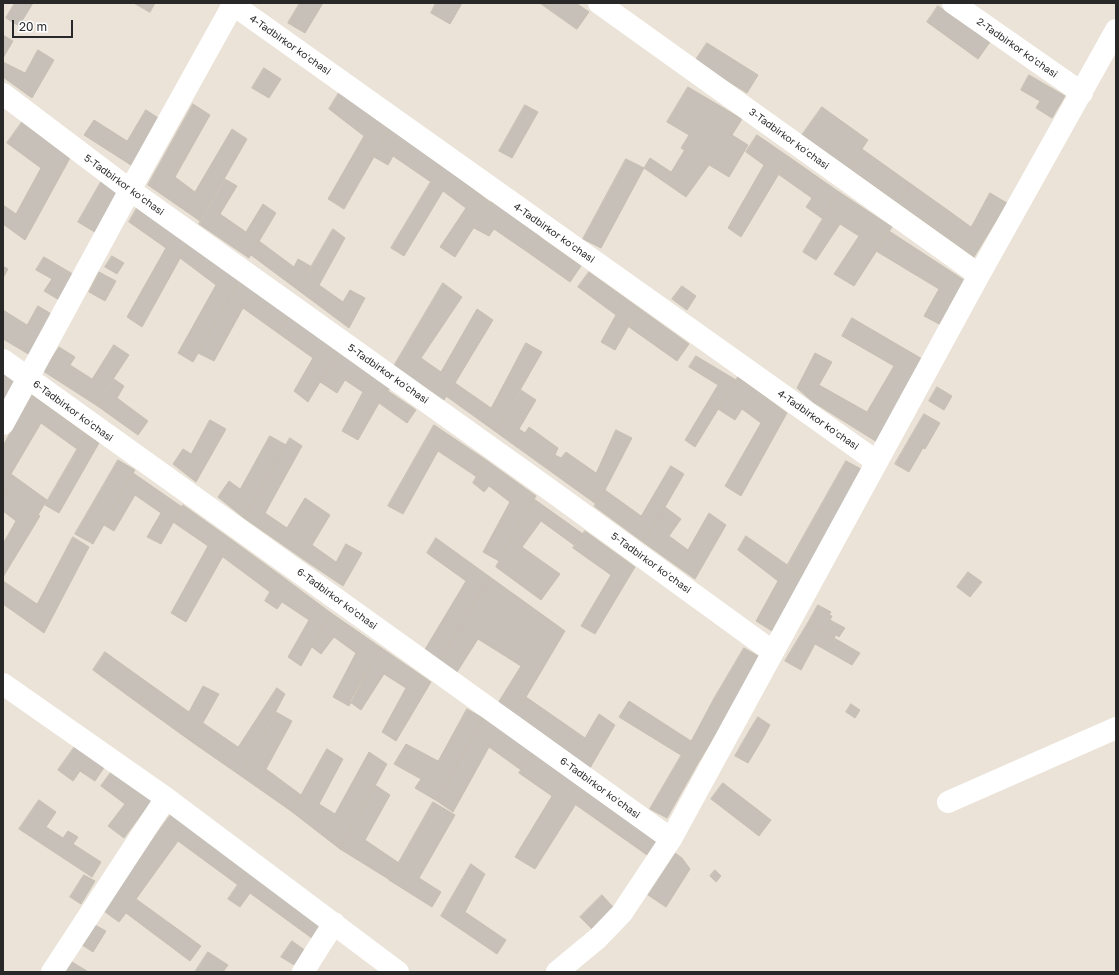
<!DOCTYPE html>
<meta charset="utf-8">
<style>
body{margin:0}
#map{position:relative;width:1119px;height:975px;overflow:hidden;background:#ebe3d8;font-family:"Golos Text",sans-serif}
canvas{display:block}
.frame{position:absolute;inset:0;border:4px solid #282828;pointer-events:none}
.scale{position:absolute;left:12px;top:20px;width:61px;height:18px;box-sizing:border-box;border:2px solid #282828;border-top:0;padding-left:5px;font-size:12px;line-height:14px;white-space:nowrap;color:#282828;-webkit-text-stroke:3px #fff;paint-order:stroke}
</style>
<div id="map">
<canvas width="1119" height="975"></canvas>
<div class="frame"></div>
<div class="scale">20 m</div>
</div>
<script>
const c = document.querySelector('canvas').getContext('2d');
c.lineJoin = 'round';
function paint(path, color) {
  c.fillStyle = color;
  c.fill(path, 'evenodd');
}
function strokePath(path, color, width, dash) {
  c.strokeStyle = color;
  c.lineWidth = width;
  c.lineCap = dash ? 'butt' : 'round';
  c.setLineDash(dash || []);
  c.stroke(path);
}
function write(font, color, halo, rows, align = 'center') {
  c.font = font + ' "Golos Text",sans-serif';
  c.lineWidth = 4;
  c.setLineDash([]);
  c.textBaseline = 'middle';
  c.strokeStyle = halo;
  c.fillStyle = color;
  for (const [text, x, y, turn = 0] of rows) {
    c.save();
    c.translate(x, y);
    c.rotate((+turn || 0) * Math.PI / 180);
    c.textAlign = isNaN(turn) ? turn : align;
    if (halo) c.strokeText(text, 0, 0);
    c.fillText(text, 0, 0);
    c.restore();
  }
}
const building = new Path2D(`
 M15,3H33L19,26L6,18Z
 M134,3H155L150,12Z
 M300,3H323L305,33L288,23Z
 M436,3H462L450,24L431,13Z
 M540,3H576L589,12L577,29Z
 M938,6L990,42L978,59L927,22Z
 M3,35L13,41L3,58Z
 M707,43L758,75L747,93L695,61Z
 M38,50L54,60L32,98L3,77V62L25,73Z
 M264,68L281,79L269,98L252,88Z
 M1029,75L1065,96L1052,118L1036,108L1040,101L1021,90Z
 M688,87L742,119L732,135L748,145L729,177L681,148L689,135L667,122Z
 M340,91L390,129L344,209L328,199L364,136L329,109Z
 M193,104L210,115L175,177L195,192L232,129L247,139L200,221L148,185Z
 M525,105L538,112L512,158L499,151Z
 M822,107L868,140L849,168L802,135Z
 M146,110L163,121L134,167L84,135L94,120L127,141Z
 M22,122L70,158L25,240L3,224V205L16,214L41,168L7,143Z
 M390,129L441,165L431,182L393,156L388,165L374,157Z
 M757,135L789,157L741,237L728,228L764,165L746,152Z
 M862,149L911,184L898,203L849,168Z
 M685,150L709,165L686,197L644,168L650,158L671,172Z
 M789,157L839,192L823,219L806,207L812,198L778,174Z
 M626,159L644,168L601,248L583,239Z
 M441,165L490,202L455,257L440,247L466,208L443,191L404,256L391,248Z
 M225,179L237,186L220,214L246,232L263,204L276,213L249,258L199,224Z
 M101,182L121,194L98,234L78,222Z
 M911,184L949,211L936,230L898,203Z
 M839,192L892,227L854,286L834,274L859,236L840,224L816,260L803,252Z
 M990,193L1007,203L974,257L936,230L949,211L971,227Z
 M491,201L541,236L529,253L494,229L489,236L474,228Z
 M137,208L188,244L142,327L127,317L166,248L129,222Z
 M333,229L345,238L319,285L343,302L350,290L365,298L349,328L298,290Z
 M889,231L967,282L941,325L924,316L939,289L876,251Z
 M540,237L581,266L570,282L529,253Z
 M259,241L294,267L298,259L312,267L298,290L251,255Z
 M188,244L240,279L193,362L178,353L216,285L180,258Z
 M112,256L124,263L117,274L105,267Z
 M44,257L76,276L61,301L44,291L52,279L36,270Z
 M3,266L8,269L3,278Z
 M99,272L116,281L105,301L89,292Z
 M589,272L639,308L615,350L601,342L616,315L578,287Z
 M240,279L289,316L278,333L243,308L214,361L198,353Z
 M443,283L462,297L421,358L441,372L477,309L493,320L455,383L444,400L394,366Z
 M682,286L696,296L687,310L672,299Z
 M38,306L53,315L30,355L3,339V310L27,325Z
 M639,308L689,344L677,361L629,327Z
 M289,316L338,352L308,402L294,391L313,358L278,333Z
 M852,318L924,360L877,442L813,402L797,388L815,353L832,362L819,385L867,412L894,366L842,336Z
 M526,343L542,352L496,432L446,396L455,383L491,408Z
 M114,345L129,355L96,405L43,371L59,347L75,357L70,365L92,379Z
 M338,352L390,388L379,403L358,440L342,431L363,392L345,380L337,393L320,382Z
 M696,356L736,380L695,447L685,440L718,385L689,367Z
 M3,372L21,384L3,409Z
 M738,377L787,413L741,496L725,486L761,423L742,409L735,420L718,409Z
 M114,379L124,386L117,398L148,421L138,435L96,405Z
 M937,387L952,396L944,410L929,401Z
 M521,390L536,400L519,429L525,433L529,427L558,448L555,455L546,468L496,432Z
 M388,391L416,410L407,423L379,403Z
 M32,395L86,434L77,449L41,423L11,474L47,500L38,515L3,489V446Z
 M924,414L940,423L925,449L909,440Z
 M210,420L226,429L196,482L173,464L183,449L191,454Z
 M434,425L486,460L477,477L438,451L403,514L388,506Z
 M616,430L632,438L605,490L596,504L546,468L555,455L561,458L566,452L596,473Z
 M86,434L99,443L59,513L45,505Z
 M270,436L286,445L244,518L218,497L229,481L240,489Z
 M290,438L302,446L265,513L287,528L305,498L330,515L312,545L303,559L244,518Z
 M909,440L923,448L909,472L895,464Z
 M118,460L135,470L93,544L75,534Z
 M486,460L536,496L499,561L483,552L510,502L489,486L484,492L473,483Z
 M846,461L863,470L803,576L787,566Z
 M671,466L684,474L665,507L643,542L594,506L605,490L641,516Z
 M133,473L182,507L161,544L147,537L161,513L135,495L114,531L104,525Z
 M3,489L40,516L3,577V544L16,521L3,511Z
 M534,499L583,534L574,545L541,521L522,547L560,574L541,600L496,567Z
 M183,505L232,540L186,622L171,613L208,546L173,522Z
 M665,507L681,519L669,536L688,550L709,513L726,525L695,579L643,542Z
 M585,531L635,567L595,634L581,626L611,575L573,548Z
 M746,536L803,576L772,631L756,621L778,581L738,550Z
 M73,537L89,547L44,633L3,604V581L37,604Z
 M436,538L490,577L440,661L424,651L466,581L427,553Z
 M232,540L280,575L270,592L223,557Z
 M346,544L362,553L343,586L303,559L312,545L336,562Z
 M968,572L982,582L970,597L957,587Z
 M280,575L331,613L301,666L288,657L309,620L282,602L277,609L265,601Z
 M490,577L565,631L526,697L515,713L498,703L521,666L478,639L457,672L440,661Z
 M818,605L831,612L829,615L832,616L830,620L845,628L839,637L836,635L834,638L808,623Z
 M331,613L380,647L349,706L333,697L356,653L334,637L321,654L312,647Z
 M808,623L860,653L852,665L815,644L801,670L785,661Z
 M380,647L431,682L396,741L382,732L406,688L384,674L361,710L350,702Z
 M744,648L760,657L731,709L714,699Z
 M105,652L151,685L138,703L93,670Z
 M151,685L189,712L203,686L219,694L192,742L138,703Z
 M277,688L285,694L241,776L192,742L203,723L238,747Z
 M526,697L585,738L599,714L615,725L590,768L515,713Z
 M714,699L731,709L697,765L619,717L629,701L691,741Z
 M851,704L860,710L855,718L846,712Z
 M467,709L483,718L437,801L415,788L421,779L394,764L406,744L438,761Z
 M276,712L292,721L266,769L301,795L291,811L241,776Z
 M758,717L770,725L763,738L750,730Z
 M483,718L534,752L521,770L489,747L453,812L437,801Z
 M750,730L763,738L748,763L735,756Z
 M76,745L105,766L95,781L80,771L73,781L58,770Z
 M327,749L343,759L319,804L335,814L369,752L387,764L340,849L291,811L301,795Z
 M534,752L586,788L535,869L515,857L552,796L519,773Z
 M681,756L697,765L667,818L650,809Z
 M112,771L152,800L124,838L108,826L125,804L101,786Z
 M723,783L771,820L759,836L711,799Z
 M375,785L390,795L365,840L399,863L389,880H390L340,849Z
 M586,788L658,839L647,855L576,805Z
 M39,800L56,812L46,827L63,838L68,831L78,837L73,844L101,862L92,877L19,829Z
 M433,802L455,815L419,878L441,892L432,907L389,880Z
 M172,813L249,869L238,885L178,841L154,874L136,861Z
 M675,853L682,858L690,869L666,907L648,895Z
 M136,861L154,874L136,899L118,886Z
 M471,864L485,874L465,912L506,940L497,954L441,916Z
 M249,869L324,925L313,939L250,893L240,907L228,899Z
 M715,870L721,876L716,882L710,876Z
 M84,875L95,881L81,904L70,897Z
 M118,886L201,946L190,961L126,913L119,922L101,909Z
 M602,895L615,909L593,930L580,917Z
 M95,925L106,931L93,952L82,945Z
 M292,941L306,951L296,966L281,957Z
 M208,952L228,965L223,972H195Z
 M72,962L87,971V972H65Z`);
const minor = new Path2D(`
 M231,3L877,462
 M599,3L979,275
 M953,3L1082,93
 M3,94L130,190L550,490L773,652
 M3,360L671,839
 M3,424L130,190L234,3
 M3,684L166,798L398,972
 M948,802L1116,728
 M52,972L166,798
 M303,972L334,923
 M557,972L598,938L622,913L671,839L979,275L1116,30`);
const streetNames = [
 ["4-Tadbirkor koʻchasi",290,45,35],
 ["2-Tadbirkor koʻchasi",1017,48,35],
 ["3-Tadbirkor koʻchasi",789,139,36],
 ["5-Tadbirkor koʻchasi",124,185,36],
 ["4-Tadbirkor koʻchasi",554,233,35],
 ["5-Tadbirkor koʻchasi",388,374,35],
 ["6-Tadbirkor koʻchasi",73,411,36],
 ["4-Tadbirkor koʻchasi",818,420,35],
 ["5-Tadbirkor koʻchasi",651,563,36],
 ["6-Tadbirkor koʻchasi",337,599,36],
 ["6-Tadbirkor koʻchasi",600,788,36]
];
paint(building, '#c6c0b8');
strokePath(building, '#c6bfb2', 1);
strokePath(minor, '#fff', 22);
write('10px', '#282828', '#fff', streetNames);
</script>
